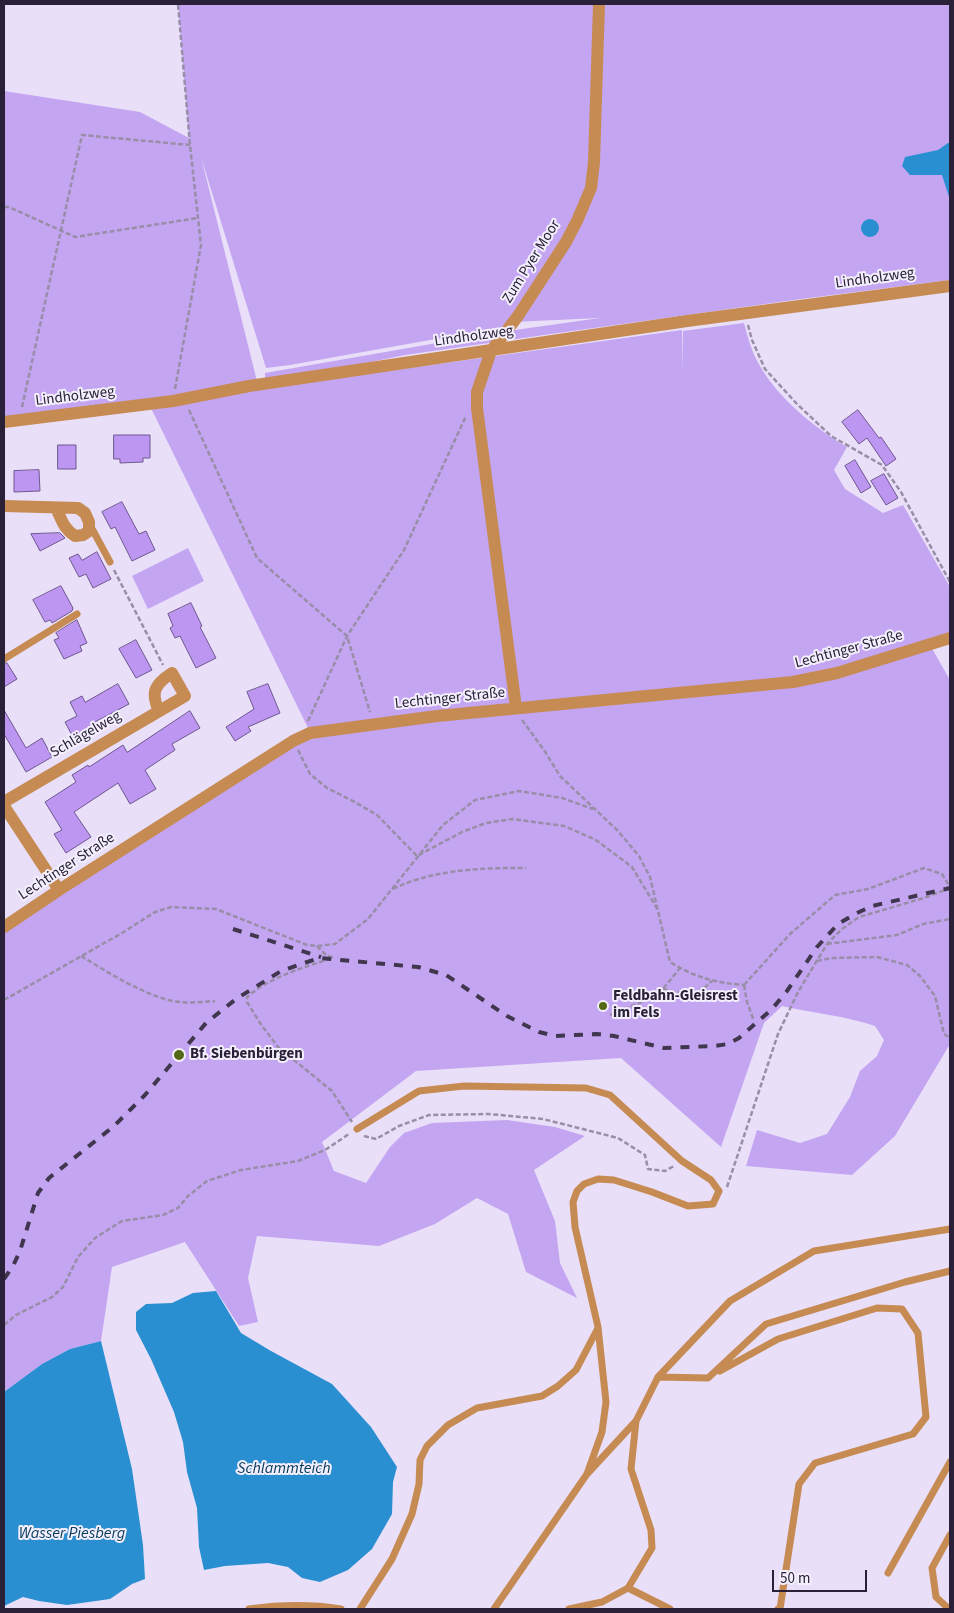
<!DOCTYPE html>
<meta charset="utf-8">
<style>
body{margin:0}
#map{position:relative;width:954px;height:1613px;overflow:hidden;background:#e9dff9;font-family:"Source Sans 3",sans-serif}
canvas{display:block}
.frame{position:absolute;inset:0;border:5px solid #2a2038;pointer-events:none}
.scale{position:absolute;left:772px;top:1570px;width:95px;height:22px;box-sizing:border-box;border:2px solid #2a2038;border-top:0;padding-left:6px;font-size:15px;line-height:18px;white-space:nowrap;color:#2a2038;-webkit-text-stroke:4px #f4effc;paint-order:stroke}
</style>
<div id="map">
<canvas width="954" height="1613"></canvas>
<div class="frame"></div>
<div class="scale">50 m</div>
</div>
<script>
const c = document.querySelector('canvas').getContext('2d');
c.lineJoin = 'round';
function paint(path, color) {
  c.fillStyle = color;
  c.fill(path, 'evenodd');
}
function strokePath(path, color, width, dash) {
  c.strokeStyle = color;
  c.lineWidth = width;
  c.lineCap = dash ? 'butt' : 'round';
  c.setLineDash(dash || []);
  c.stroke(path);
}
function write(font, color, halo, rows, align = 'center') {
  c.font = font + ' "Source Sans 3",sans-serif';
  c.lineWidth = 4;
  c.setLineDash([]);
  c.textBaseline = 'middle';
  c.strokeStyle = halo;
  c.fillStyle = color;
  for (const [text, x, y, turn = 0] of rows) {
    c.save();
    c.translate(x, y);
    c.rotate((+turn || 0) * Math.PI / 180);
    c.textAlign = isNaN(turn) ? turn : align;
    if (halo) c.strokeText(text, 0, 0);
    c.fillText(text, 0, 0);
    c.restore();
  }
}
const green = new Path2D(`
 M178,4H950V280L801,299L551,334L405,355L321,372L265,379V373L494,333L600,318L512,322L503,327L290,365L266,368L201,157L259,389L682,330L683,374V331L744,323C748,338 752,353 760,366C778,398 816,429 847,447L834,470L845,489L883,513L903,505L950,587V638L930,645L950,680V1044L895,1136L852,1175L746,1166L757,1130L800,1143L827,1134L850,1097L860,1071L877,1056L884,1040L875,1026C846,1016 813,1013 782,1006L764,1023L721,1147L621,1058L416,1071L322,1142L334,1171L366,1183L390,1147L404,1133L432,1123L507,1120L555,1127L585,1136L534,1170L555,1221L560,1263L577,1298L526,1272L508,1214L477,1198L435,1224L379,1246L257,1236L248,1278L258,1322L239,1326L185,1242L112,1267L101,1341L70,1349L42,1364L4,1392V927L310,732L149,404L4,423V91L140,112L189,138Z
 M188,548L204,581L148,609L132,576Z`);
const water = new Path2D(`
 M948,143H950V200L942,175H910L902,166L905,157L938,150Z
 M861 228a9 9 0 1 1 18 0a9 9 0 1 1-18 0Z
 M216,1291L241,1333L271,1351L332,1384L371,1427L397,1467L393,1482L392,1514L372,1549L348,1570L320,1582L302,1578L288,1567L268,1563L225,1566L204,1570L199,1547L197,1508L187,1472L183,1442L174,1412L151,1359L136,1330V1312L146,1304L172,1303L193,1293Z
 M101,1341L132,1469L143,1545L145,1579L132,1584L110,1599L67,1605L39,1601L23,1597L4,1606V1392L42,1364L70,1349Z`);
const building = new Path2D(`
 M858,410L879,438L881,437L896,459L886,466L867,438L859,444L842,422Z
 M114,435H150V458H143V462L120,463V459H114Z
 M58,445H76V469H58Z
 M855,460L871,487L861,493L845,466Z
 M39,470L40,491L14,492V471Z
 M884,474L898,498L886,505L871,481Z
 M122,502L139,534L146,531L155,550L132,561L115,527L111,529L102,512Z
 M60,533L65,538L40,551L31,534Z
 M97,552L111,579L93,588L86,574L79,577L69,558L78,554L82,560Z
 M61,586L73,608L72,611L52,623L50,620L45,622L33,600Z
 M191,603L202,626L200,627L216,658L196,668L180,636L175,638L170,628L173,626L168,614Z
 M77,620L87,643L80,646L82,651L64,659L54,640L59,638L56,633Z
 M136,640L152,670L136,678L119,649Z
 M7,663L17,679L4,687V664Z
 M118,684L129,704L95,722L98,730L75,741L65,722L77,716L70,702L82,696L85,702Z
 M268,684L280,713L248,727L251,731L235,741L226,727L254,709L247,692Z
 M4,710L26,748L42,738L52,757L26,772L4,734Z
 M190,711L200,728L172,744L175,750L145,770L156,789L130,804L118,783L74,812L91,837L66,853L54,834L62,830L45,802L76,782L72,775L88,765L89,767L123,745L127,752Z`);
const path = new Path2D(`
 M4,207H9L75,237L198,218
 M748,325L752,340L765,369L797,404L831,436L882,465L901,492L950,582
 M175,389L201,245L190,145L178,4
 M22,407L82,135L190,145
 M189,410L257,558L347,636L370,712
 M114,570L163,665
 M522,720L544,750L560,776L618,831L639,856L650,877L670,962C694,977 716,983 744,985
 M308,721L347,636L404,550L466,416
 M298,750L310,774L327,788L353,801L377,815L417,856L462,832L486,823L512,819L564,826L596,840L632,867L658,910
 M393,889C434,869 481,868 526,868
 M827,944L897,935L923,924L950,919
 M317,946L325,954L333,958C304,967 270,977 247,997V1002L260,1023L278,1047L332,1091L352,1122
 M81,956C109,973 137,991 168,1000C183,1004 200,1002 215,1001
 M817,961L831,958L877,957L907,965L920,976L935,996L944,1034L950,1038
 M744,985L790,934L835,895L868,889L924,868L942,874L950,887
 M744,985L747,1002L754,1021
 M663,989L695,996L712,981
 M4,1000L122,933L155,912L171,907L216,909L307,945L317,946L335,944L368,919L443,825L475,800L519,791L562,798L593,809
 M610,1015L644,1001L663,989L680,968
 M364,1136L376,1139L399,1126L429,1115L489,1114L543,1119L618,1138L645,1155L648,1169L665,1171L674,1166
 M727,1187L778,1034L798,992L827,944L842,929L859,917L924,898L950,888
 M4,1325L16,1315L52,1297L63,1287L78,1257L95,1238L122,1221L163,1215L178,1208L188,1196L207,1181L241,1170L298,1161L325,1150L349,1134`);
const service = new Path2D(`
 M90,525L110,562
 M4,659L77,614
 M357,1129L419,1091L464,1086L586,1088L610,1095L682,1161L711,1180L719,1191L713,1204L688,1206L652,1192L614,1180L598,1179L584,1184L577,1191L573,1202L575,1227L598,1327L606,1402L602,1432L587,1474
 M720,1371L778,1339L877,1308L902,1309L918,1333L926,1417L913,1434L815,1463L799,1484L780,1609H778
 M658,1377L730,1301L814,1251L950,1229
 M888,1573L950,1462
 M628,1588L670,1609
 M249,1609C279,1605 311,1604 341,1609
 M360,1609L392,1559L412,1514L419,1484L420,1460L427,1446L448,1425L477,1408L542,1396L558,1386L576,1370L598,1328
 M494,1609L587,1474L636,1421L658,1377L708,1378L766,1324L905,1282L950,1271
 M569,1609L602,1602L628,1588L652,1548L651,1530L631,1469L636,1421
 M949,1609L936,1597L932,1568L950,1535`);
const minor = new Path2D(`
 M4,422L173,401L249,386L687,321L950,286
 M4,506L78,508L85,513L89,522V531L83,535L75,536C63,528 62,520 56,508
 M516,708L477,408V392L491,351L518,316L566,242L577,221L591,188L594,162L599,4
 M4,802L185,696L172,673C155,684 150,692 159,711
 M4,806L59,890
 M4,927L59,890L293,741L310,733L437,716L793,682L837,673L950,638`);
const rail = new Path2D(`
 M233,929L321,957
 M4,1279L13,1266L20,1251L38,1193L49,1178L114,1126L145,1095L206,1023L236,999L281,971L319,958L418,967L446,975L507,1016L539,1032L556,1036L597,1034L614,1036L664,1048L714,1046L728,1044L739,1038L772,1009L787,991L817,947L838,924L855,914L872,906L950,888`);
const markers = [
 [603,1006,5,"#546815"],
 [179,1055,6,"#546815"]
];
const streetNames = [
 ["Zum Pyer Moor",532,262,-58],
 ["Lindholzweg",875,279,-8],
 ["Lindholzweg",474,337,-8],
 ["Lindholzweg",75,397,-7],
 ["Lechtinger Straße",849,650,-15],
 ["Lechtinger Straße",450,699,-6],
 ["Schlägelweg",86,735,-30],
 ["Lechtinger Straße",67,867,-33]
];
const poiNames = [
 ["Feldbahn-Gleisrest",613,997],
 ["im Fels",613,1014],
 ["Bf. Siebenbürgen",190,1055]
];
const waterNames = [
 ["Schlammteich",284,1469],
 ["Wasser Piesberg",72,1534]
];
paint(green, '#c4a5f1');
paint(water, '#2a8fd1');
paint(building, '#bc96f1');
strokePath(building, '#6f578f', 1);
strokePath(path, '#988ea7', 2.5, [5, 2.5]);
strokePath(service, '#c68b53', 7);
strokePath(minor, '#c68b53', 12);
strokePath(rail, '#40364e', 4, [9, 9]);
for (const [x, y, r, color] of markers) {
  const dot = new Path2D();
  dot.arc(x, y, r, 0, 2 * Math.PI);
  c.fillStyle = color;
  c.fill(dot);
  strokePath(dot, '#f4effc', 2);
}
write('15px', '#2a2038', '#f4effc', streetNames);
write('bold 15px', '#2a2038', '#f4effc', poiNames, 'left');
write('italic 16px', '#033b5c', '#f4effc', waterNames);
</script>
